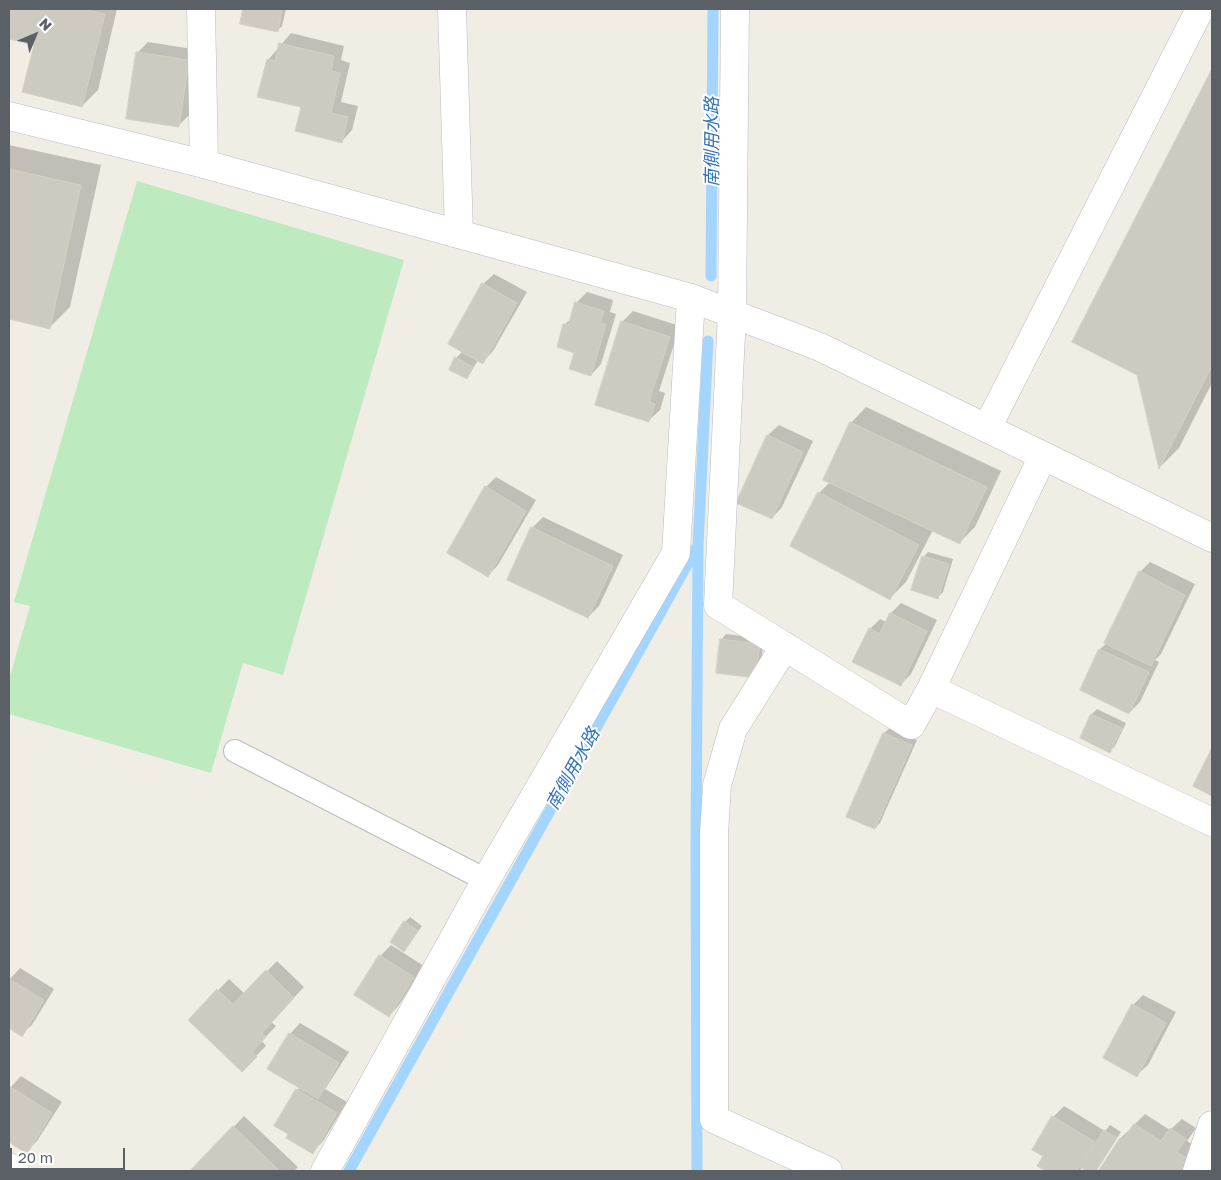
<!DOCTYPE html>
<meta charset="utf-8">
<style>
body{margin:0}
#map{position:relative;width:1221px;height:1180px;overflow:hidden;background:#f0eee4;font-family:"Golos Text",sans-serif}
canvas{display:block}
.frame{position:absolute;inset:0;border:10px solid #5b6066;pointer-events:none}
.north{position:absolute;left:10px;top:10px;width:50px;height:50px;-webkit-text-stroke:4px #fff;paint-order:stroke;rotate:45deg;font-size:14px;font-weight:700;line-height:20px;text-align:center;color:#5b6066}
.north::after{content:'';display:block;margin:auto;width:18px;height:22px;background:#5b6066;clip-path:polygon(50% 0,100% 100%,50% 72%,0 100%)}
.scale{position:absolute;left:10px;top:1148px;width:115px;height:22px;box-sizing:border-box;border:2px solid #5b6066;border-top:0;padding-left:6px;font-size:15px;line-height:18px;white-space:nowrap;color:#5b6066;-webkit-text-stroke:4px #fff;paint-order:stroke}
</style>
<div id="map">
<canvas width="1221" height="1180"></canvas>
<div class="frame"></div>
<div class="north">N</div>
<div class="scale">20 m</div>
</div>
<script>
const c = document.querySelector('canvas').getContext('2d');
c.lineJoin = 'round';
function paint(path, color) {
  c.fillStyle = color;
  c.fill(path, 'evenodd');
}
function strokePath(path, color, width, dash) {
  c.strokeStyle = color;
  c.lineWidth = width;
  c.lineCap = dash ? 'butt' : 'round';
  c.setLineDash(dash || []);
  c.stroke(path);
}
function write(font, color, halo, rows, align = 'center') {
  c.font = font + ' "Golos Text","Noto Sans JP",sans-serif';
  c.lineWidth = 4;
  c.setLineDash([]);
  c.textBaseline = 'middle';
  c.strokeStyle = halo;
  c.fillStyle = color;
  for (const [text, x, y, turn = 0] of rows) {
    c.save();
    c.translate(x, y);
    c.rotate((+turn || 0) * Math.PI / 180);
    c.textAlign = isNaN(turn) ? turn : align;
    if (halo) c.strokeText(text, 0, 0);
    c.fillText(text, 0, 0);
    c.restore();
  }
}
const green = new Path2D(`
 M137,181L404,260L283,675L243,663L211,773L9,714V680L30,606L14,602Z`);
const shadow = new Path2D(`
 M9,9H117L98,90L82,106L35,44L9,37Z
 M245,9H286L282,26L277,31L242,23Z
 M291,33L344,46L341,60L350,63L341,102L358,106L352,130L342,141L303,106L268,60Z
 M148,42L199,50L189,115L178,126L137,53Z
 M1212,72V383L1179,448L1160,467L1138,374L1074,341Z
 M9,145L101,165L70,307L50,327L9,318Z
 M494,274L527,292L493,351L483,362L478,360L471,372L466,377L456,358L463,351L483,284Z
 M587,292L613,300L610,312L616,314L601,364L591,375L564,325L572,318L576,303Z
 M633,311L680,326L659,391L665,393L660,410L649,420L622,322Z
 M866,407L1001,471L975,527L959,543L933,530L906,582L890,598L819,493L830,482L851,423Z
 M779,425L813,441L782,507L772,518L737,502L768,435Z
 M496,477L536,500L498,565L488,576L486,487Z
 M543,517L623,555L599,606L588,617L532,528Z
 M928,552L953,559L943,592L938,597L923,557Z
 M1150,562L1195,584L1161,654L1155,660L1159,662L1140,702L1129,713L1081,690L1100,649L1107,643L1140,572Z
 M901,603L937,620L911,674L901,684L870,629L880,619L886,622L891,613Z
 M726,634L764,639L760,671L721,640Z
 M1097,709L1126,723L1115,746L1110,751L1081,738L1092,714Z
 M890,728L917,740L880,823L875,828L848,816L884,733Z
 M410,917L422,926L404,950L405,922Z
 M391,945L424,966L399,1005L389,1016L356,995L380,956Z
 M277,961L304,987L271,1022L276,1026L262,1041L266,1046L242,1070L190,1020L229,979L245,994Z
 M20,968L54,989L32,1025L21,1035L9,1027V980Z
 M1143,995L1176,1012L1148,1065L1137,1075L1133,1005Z
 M300,1023L349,1052L325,1089L347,1102L323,1141L313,1152L297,1090L300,1087L290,1034Z
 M21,1076L62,1102L37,1141L26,1152L9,1140V1089Z
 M1064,1106L1105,1131L1110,1125L1121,1132L1095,1171H1090L1082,1167L1080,1171H1048L1038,1165L1045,1155L1053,1117Z
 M1145,1114L1170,1130L1182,1119L1196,1128L1187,1141L1201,1150L1187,1171H1103L1101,1170L1121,1138Z
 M244,1116L298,1167L294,1171H192Z`);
const stream = new Path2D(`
 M711,276L713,9
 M349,1171L697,547
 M697,1171L696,846L698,546L708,341`);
const building = new Path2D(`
 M9,9H81L105,14L82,107L22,92L34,45L9,39Z
 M243,9H282L278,32L240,24Z
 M279,43L334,56L331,71L340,73L331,113L348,117L342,143L295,131L301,107L257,97L267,59L275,61Z
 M136,52L189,60L179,127L126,119Z
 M1212,69V366L1159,469L1137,375L1072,342Z
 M9,169L81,185L50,329L9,319Z
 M482,283L517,303L483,364L448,344Z
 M575,302L604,311L600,323L606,324L591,376L569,369L574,353L557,347L563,324L568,325Z
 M621,321L670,337L649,402L655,404L649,422L595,405Z
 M455,357L473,367L467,379L449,370Z
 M850,422L987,487L960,544L823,480Z
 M767,435L803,452L772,519L736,503Z
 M485,486L526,511L488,577L447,553Z
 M818,492L919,545L890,600L790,546Z
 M531,527L613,566L588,618L507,580Z
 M922,556L949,564L938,599L911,590Z
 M1139,571L1185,595L1151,666L1104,643Z
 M890,613L927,631L901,686L852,662L869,628L879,634Z
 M720,639L760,644L755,678L716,673Z
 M1099,649L1149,672L1129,714L1080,690Z
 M1091,714L1122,728L1110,753L1080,738Z
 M883,733L912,745L875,829L846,817Z
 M1212,748V796L1193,786Z
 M404,921L418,931L404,952L390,942Z
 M379,955L414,977L389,1017L354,995Z
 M266,970L294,998L262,1033L266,1037L252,1052L257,1057L242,1072L188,1020L217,989L233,1004Z
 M9,979L44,1000L22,1037L9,1028Z
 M1132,1004L1166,1023L1137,1077L1103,1058Z
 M289,1033L339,1063L318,1099L267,1069Z
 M9,1086L52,1113L27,1154L9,1142Z
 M296,1089L337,1113L313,1154L286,1138L288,1134L274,1126Z
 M1052,1116L1095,1142L1077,1171H1046L1037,1166L1043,1156L1032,1150Z
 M1134,1124L1161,1141L1170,1128L1186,1139L1177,1152L1191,1161L1184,1171L1099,1170L1120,1138L1123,1140Z
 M233,1126L280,1171H190Z
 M1104,1130L1117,1138L1096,1171H1087L1081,1168Z`);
const lane = new Path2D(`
 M235,751L486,880`);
const street = new Path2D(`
 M201,9L204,164
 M452,9L459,234
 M735,9L732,313L718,605L911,725L931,689
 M987,428L1200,9
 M1043,456L931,689L1212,822
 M785,646L733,729L717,785L714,833V1119L828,1171
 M9,1167L15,1171
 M325,1171L486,880L676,553L691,298
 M1197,1171L1212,1125`);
const secondary = new Path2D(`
 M9,116L204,164L691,298L820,347L1212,538`);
const waterNames = [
 ["南側用水路",712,142,-90],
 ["南側用水路",573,769,-61]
];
paint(green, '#bdeabf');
paint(shadow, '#0003');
strokePath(stream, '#a4d5ff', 11);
paint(building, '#cdcac2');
strokePath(building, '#d5d0c1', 1);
strokePath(lane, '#b8bcc1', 24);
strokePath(street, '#b8bcc1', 29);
strokePath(secondary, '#b9bdc3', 29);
strokePath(lane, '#fff', 22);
strokePath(street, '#fff', 28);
strokePath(secondary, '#fff', 28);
write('italic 18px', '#3574bd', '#fff', waterNames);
</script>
